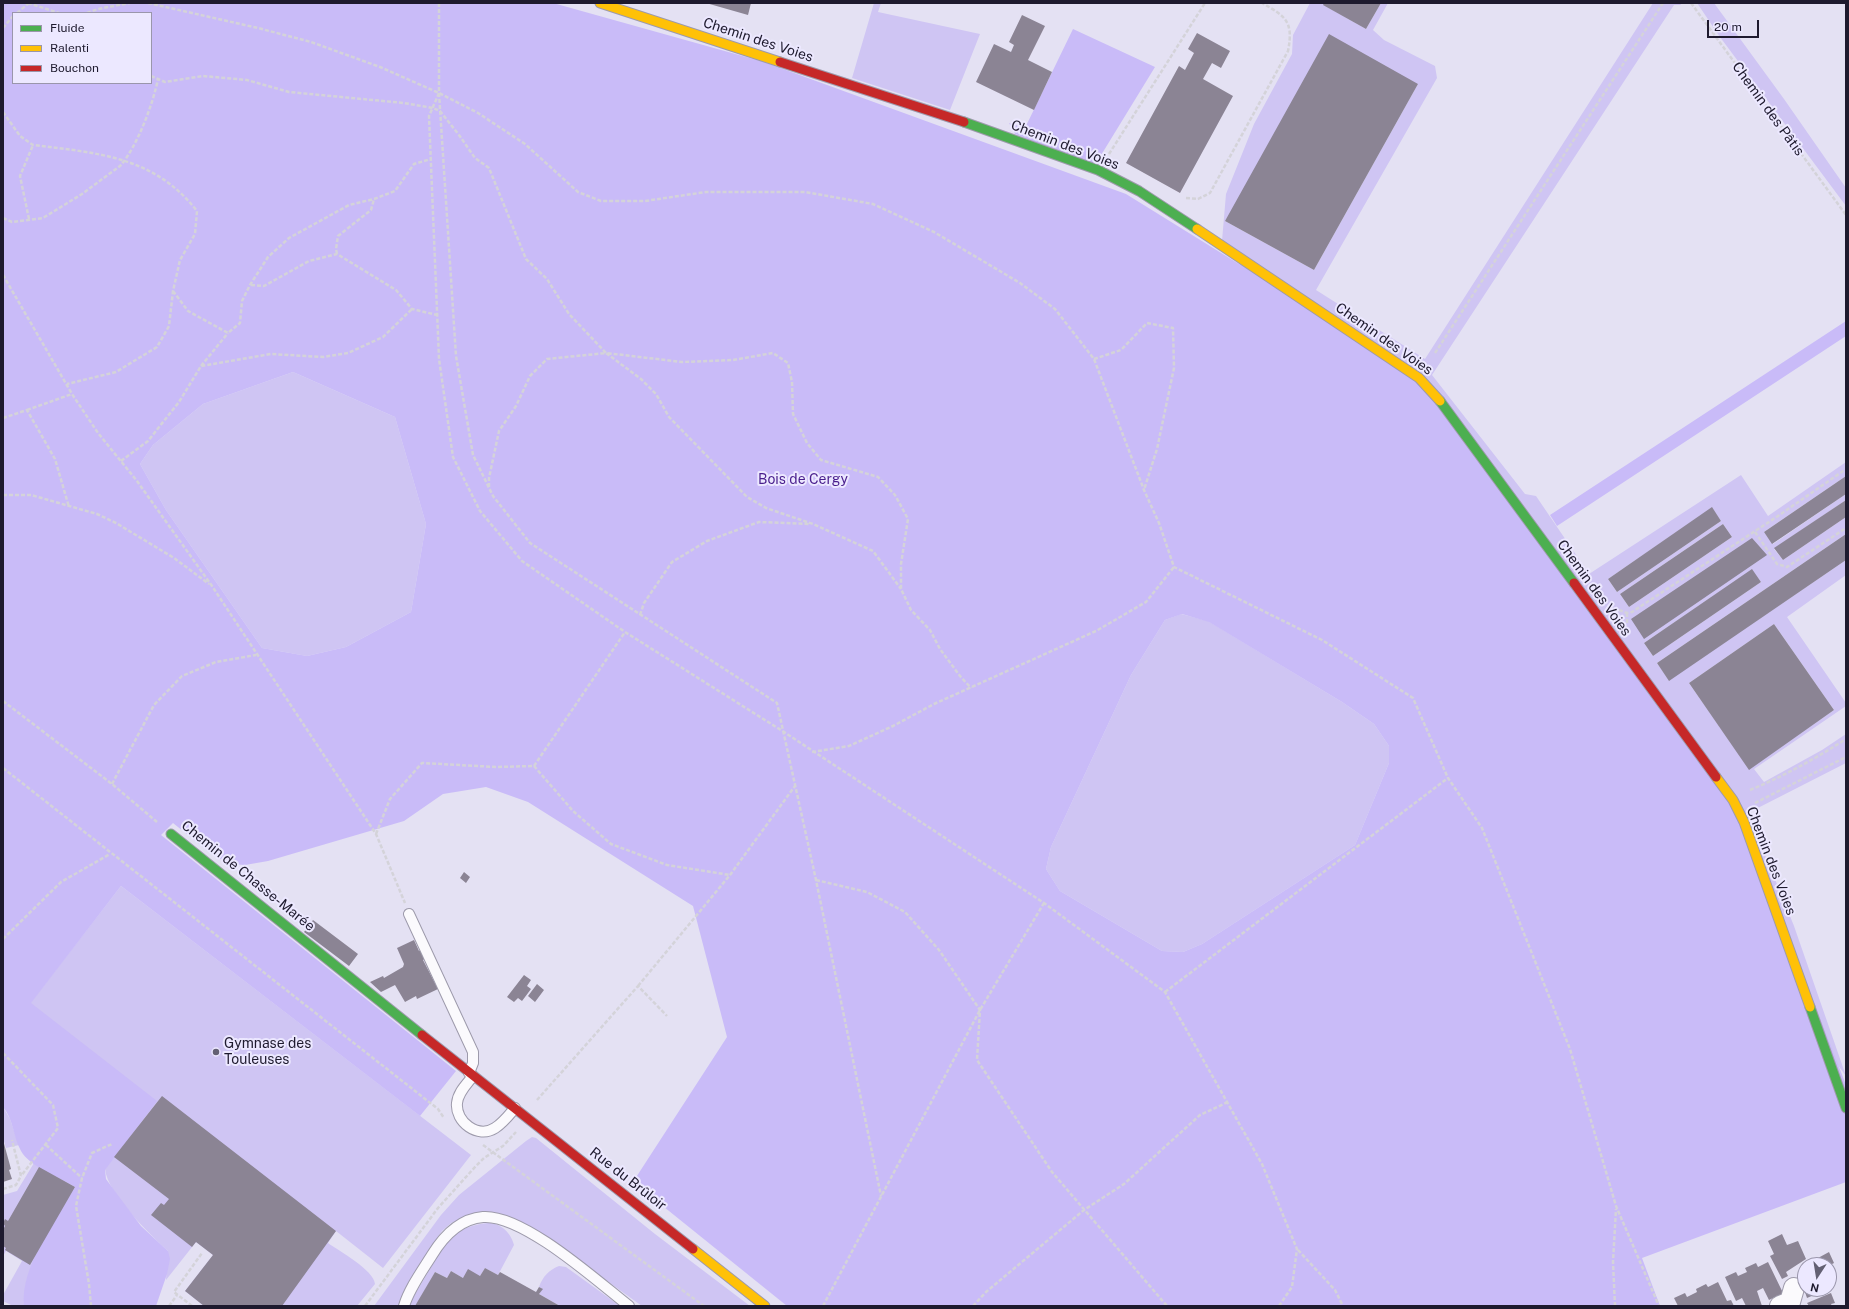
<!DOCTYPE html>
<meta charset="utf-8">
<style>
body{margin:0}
#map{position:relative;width:1849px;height:1309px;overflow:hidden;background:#e4e1f3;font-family:"Public Sans",sans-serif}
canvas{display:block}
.frame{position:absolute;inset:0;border:4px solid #1e1a2e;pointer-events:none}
.legend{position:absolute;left:12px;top:12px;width:140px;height:72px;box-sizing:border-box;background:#ece8ff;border:1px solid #9a96ab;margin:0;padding:5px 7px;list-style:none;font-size:12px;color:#1e1a2e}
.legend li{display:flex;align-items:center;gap:8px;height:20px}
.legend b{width:20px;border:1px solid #9a96ab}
.north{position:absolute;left:1797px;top:1257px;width:40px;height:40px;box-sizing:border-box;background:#ece8ff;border:1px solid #9a96ab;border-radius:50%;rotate:192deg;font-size:11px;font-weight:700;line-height:16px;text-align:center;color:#1e1a2e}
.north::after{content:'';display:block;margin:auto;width:14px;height:18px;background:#636073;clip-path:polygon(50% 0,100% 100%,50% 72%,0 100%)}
.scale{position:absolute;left:1707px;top:20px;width:52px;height:18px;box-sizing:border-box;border:2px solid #1e1a2e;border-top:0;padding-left:5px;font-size:12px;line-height:14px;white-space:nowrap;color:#1e1a2e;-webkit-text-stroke:3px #ece8ff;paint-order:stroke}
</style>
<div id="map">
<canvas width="1849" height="1309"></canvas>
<div class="frame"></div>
<ul class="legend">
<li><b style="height:5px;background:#4caf50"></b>Fluide</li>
<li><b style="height:5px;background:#ffc107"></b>Ralenti</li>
<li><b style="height:5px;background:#c62828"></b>Bouchon</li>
</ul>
<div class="north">N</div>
<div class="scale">20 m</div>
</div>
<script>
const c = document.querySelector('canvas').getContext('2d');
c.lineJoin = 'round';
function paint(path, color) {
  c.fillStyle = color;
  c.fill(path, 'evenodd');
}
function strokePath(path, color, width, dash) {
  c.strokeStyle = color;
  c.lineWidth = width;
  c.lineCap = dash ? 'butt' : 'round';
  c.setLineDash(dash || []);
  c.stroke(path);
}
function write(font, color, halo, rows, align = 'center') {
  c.font = font + ' "Public Sans",sans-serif';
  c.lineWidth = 4;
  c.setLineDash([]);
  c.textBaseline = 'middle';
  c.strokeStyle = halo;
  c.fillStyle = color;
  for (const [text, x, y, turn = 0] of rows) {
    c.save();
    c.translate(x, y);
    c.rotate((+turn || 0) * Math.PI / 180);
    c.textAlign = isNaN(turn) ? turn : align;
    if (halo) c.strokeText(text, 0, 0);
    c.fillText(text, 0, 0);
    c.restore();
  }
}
const green = new Path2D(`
 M874,3H881L878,12L980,34L950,110L852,78Z
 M1310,3H1324V5L1366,29L1381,3H1388L1373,30L1384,40L1435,66L1437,78L1316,290L1425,359L1653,3H1680L1681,5H1674L1432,375L1525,494L1536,496L1589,574L1741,475L1768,516L1846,462V476L1764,532L1773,544L1846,494V500L1774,549L1783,560L1846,517V534L1657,663L1669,680L1846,560V575L1787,617L1846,703V706L1754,769L1764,782L1822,750L1846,734V763L1748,813L1794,926L1846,1076L1222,241L1226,194L1254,124L1292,54L1293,35ZM1418,84L1314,270L1225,221ZM1712,508L1721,521L1617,592L1608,579ZM1723,524L1732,537L1629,607L1620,594ZM1752,570L1761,582L1653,656L1644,643ZM1774,624L1834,710L1749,769L1689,683Z
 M1697,3H1714L1784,99L1846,188V206L1720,37Z
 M293,372L395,417L426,524L411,612L346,647L307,656L262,648L166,510L140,464L153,445L203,404Z
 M1181,614L1208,621L1342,702L1374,724L1389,746V763L1355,845L1202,944L1183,952L1162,951L1060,891L1046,869L1051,847L1131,675L1165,620Z
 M121,886L471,1155L383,1268L336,1231L328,1243C339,1251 374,1270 375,1284L357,1306H204L185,1291L213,1255L196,1242L166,1280L168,1251C149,1233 108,1195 105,1169L114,1157L30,1003Z
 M3,1107L10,1119L19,1145L6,1148L3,1138Z
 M532,1137L536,1138L655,1234L750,1306H642L547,1238L514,1219L464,1218L451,1223L442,1231L422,1261L398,1306H374L441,1215L459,1195L526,1141Z
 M34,1163L75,1187L24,1306H13L3,1301V1295L22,1261L6,1251L3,1256V1195L17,1191Z
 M488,1223C501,1223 511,1233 514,1245L498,1275L485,1268L480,1276L463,1278L451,1271L447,1278L435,1272L416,1306H408L446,1242C458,1229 471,1225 488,1223Z
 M559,1266L566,1267L620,1306H560L539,1294L542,1289L539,1287C543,1276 549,1270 559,1266Z`);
const forest = new Path2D(`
 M3,3H553L764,62L1126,194L1410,370L1740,810L1846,1085V1182L1642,1258L1660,1306H787L633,1182L727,1037L693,906L528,802L486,787L443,794L404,821L268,861L245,865L232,864L214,856L173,823L161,835L456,1071L420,1116L121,886L31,1003L157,1101L105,1170L106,1179L117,1194L141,1226L168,1251L170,1259L167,1274L156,1306H24C20,1267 56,1220 75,1187C60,1178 29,1166 21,1151C13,1137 14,1120 3,1107ZM13,13H151V83H13ZM293,372L395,417L426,524L411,612L346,647L307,656L262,648L166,510L140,464L153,445L203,404ZM1182,614L1209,622L1342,702L1374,724L1389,746V763L1355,845L1202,944L1183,952L1162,951L1060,891L1046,869L1051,847L1131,675L1165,620Z
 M1073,29L1155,67L1095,165L1015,134L1009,123L1025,128Z
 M1846,321V336L1557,526L1550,515Z`);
const building = new Path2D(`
 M706,3H751L748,15Z
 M1324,3H1381L1366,29L1323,5Z
 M1022,15L1045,26L1028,60L1052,72L1034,110L976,82L994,44L1011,52L1014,45L1009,42Z
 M1197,33L1230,51L1221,68L1212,63L1203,79L1233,96L1180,193L1126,163L1179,66L1185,70L1194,53L1188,49Z
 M1329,34L1418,84L1314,270L1225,221Z
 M1846,476V494L1772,544L1764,532Z
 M1846,500V517L1783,560L1774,548Z
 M1712,507L1721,521L1617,592L1608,579Z
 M1723,524L1732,537L1629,607L1620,594Z
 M1846,534V560L1669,681L1657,663Z
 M1752,538L1767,555L1644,639L1631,619Z
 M1752,569L1761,582L1653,656L1644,643Z
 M1774,624L1834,710L1749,770L1689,683Z
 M464,872L470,877L466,883L460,878Z
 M313,920L358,954L349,966L304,932Z
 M414,940L419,951L422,949L426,958L423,960L438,989L417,999L416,996L405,1002L395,985L381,992L370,982L383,976L384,978L403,967L404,964L397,948Z
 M524,975L531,980L527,986L531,989L522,1001L518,998L514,1002L507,997Z
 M537,984L544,990L535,1002L528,996Z
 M162,1096L336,1231L282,1306H204L185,1291L213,1255L196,1242L192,1247L151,1215L161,1203L164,1205L169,1199L114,1157Z
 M3,1140L11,1169L9,1170L12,1179L3,1182Z
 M39,1167L75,1187L30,1265L5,1250L6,1248L3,1246V1230L5,1226L3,1223L5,1219L8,1221Z
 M1782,1234L1787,1245L1798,1241L1806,1259L1786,1272L1788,1276L1782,1279L1770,1256L1774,1254L1768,1241Z
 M1829,1252L1834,1263L1830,1265L1835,1275L1829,1278V1265L1807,1264Z
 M1768,1262L1784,1295L1776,1299L1775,1297L1769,1300L1763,1288L1757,1291L1762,1306H1746L1742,1298L1736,1301L1725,1277L1736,1272L1738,1276L1747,1272L1745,1268L1756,1263L1758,1267Z
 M485,1268L498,1275L500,1272L536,1292L539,1287L543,1289L539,1294L560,1306H415L435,1272L447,1278L451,1271L463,1278L468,1269L480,1276Z
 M1718,1282L1727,1301L1731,1300L1734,1306H1678L1674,1298L1685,1293L1687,1297L1697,1292L1696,1289L1706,1284L1708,1287Z
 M1804,1289H1822L1823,1291L1807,1298Z
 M1831,1293L1835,1303L1831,1304L1832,1306H1809L1807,1303Z`);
const path = new Path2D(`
 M28,3L59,13
 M148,3L258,28L311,42L380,67L439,93L478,113L525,144L578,192L601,201H645L706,192H805L873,204L934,232L1020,283L1055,309L1094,359L1144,490L1159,523L1174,567L1322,640L1413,698L1448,778L1482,828L1570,1049L1616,1206L1659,1306
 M439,3V93L456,356L473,455L493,496L530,543L777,703L816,880L881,1196
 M1691,3L1846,215
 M17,13L29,3
 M87,13L98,9L130,3
 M3,28L13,16
 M151,76L165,82L203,76L247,80L289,92L404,103L433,108L440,111L459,135L475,158L489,168L526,259L547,279L569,314L606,353L682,362L733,360L773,353L788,363L792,382L793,414L807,443L821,460L878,477L895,495L908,519L901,564V589L911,610L930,630L940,649L960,676L971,688
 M439,93L429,116L439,359L453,457L480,511L522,561L625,632L784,732L1044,903L1165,992L1262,1164L1297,1249L1292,1287L1279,1306
 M3,112L20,136L33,145C97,153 154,156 197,211L195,234L180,260L173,291L169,326L157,347L116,372L67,384
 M1109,154L1205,3
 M1186,198L1198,199L1210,193L1288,51C1294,21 1285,16 1262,3
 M3,218L12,222L43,218L82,194L120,166C137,147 153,104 158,79
 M29,219L20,176L33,145
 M337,254L336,249L338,236L371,210L374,199
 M3,275L72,394L98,433L137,481L212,586L376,834L405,903
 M251,285L264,286L309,261L337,254L396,290L412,309L437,315
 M173,291L188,311L228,333L240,323L242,301L250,285L268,257L289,238L349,205L374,199L395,191L414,164L431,159
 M1435,353L1663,3
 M1094,359L1121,350L1147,323L1173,328L1174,368L1157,449L1144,490
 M201,366L228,333
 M27,410L72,394
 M3,418L27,410L55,459L69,507
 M121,461L148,441L179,402L201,366L271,354L323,357L348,353L383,337L412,309
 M489,487V478L499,431L516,406L530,376L547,359L606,353L641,379L656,394L669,417L747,497L766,508L813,524L873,551L901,589
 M3,495H31L97,514L116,523L174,558L209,584
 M1755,532L1777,564L1787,567L1846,528
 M1619,610L1627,613L1632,612L1778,516L1846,469
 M1627,613V623
 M640,615L644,603L672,562L707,541L759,522L810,524
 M3,701L112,784L157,822
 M812,752L849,746L893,726L934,704L1096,631L1146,602L1174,567
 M534,766L573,811L611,844L667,865L730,875
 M3,768L438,1109L444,1118
 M112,784L154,705L182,676L216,662L256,655
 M1750,790C1784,776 1815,759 1846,739
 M1755,803L1846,757
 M376,834L390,799L422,763L496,767L534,766L625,632
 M816,880L867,892L905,912L939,950L980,1010L977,1060L1052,1172L1167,1306
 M3,939L61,882L110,854
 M638,986L730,875L795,786
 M1165,992L1448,778
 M3,1053L53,1105L58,1128L21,1176
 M537,1100L638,986L667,1016
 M46,1145L82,1178
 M483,1145L704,1306
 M3,1189L16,1185L21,1176L12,1140
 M1298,1250L1335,1290L1343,1306
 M91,1306L89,1284L76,1206L82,1178L92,1153L112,1144
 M169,1306L177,1295
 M192,1306L174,1292L202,1253
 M365,1306L438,1208L475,1167L484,1158L503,1146L516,1132
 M823,1306L980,1010L1044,903
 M973,1306L986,1292L1084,1210L1124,1184L1200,1115L1228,1102
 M1615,1306L1613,1262L1616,1209`);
const lane = new Path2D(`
 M409,914L473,1052V1063L469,1073
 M473,1076C467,1084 458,1092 457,1103C455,1122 478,1139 495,1128C503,1123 509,1115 515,1108
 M404,1306C409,1289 422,1271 432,1255C443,1237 459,1219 483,1217C523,1214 597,1281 629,1306`);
const street = new Path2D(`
 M1780,1306L1790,1302L1794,1288`);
const fast = new Path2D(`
 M964,122L1098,170L1139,191L1197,229
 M1440,401L1574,583
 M171,834L422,1035
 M1810,1007L1846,1108`);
const slow = new Path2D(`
 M600,3L780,62
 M1197,229L1419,378L1440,401
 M1716,777L1733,800L1744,822L1810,1007
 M693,1249L765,1306`);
const jam = new Path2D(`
 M780,62L964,122
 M1574,583L1716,777
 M422,1035L693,1249`);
const markers = [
 [216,1052,4,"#636073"]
];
const streetNames = [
 ["Chemin des Voies",758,40,18],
 ["Chemin des Pâtis",1768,109,54],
 ["Chemin des Voies",1065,145,21],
 ["Chemin des Voies",1384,339,35],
 ["Chemin des Voies",1594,588,54],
 ["Chemin des Voies",1771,861,69],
 ["Chemin de Chasse-Marée",248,876,39],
 ["Rue du Brûloir",628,1179,38]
];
const parkNames = [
 ["Bois de Cergy",803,480]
];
const poiNames = [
 ["Gymnase des",224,1044],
 ["Touleuses",224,1060]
];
paint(green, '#cfc5f3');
paint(forest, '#c9bbf8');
paint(building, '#8b8494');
strokePath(lane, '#9d9aab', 12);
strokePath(street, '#9d9aab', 22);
strokePath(fast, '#9d9aab', 11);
strokePath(slow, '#9d9aab', 11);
strokePath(jam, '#9d9aab', 11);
strokePath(path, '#d4d3d9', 2.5, [4, 2]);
strokePath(lane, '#fbfafd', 10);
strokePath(street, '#fbfafd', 20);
strokePath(fast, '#4caf50', 9);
strokePath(slow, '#ffc107', 9);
strokePath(jam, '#c62828', 9);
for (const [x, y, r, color] of markers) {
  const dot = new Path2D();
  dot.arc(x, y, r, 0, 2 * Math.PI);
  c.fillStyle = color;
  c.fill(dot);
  strokePath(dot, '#ece8ff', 1.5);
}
write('14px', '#1e1a2e', '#ece8ff', streetNames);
write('14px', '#491e8d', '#ece8ff', parkNames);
write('14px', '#1e1a2e', '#ece8ff', poiNames, 'left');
</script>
